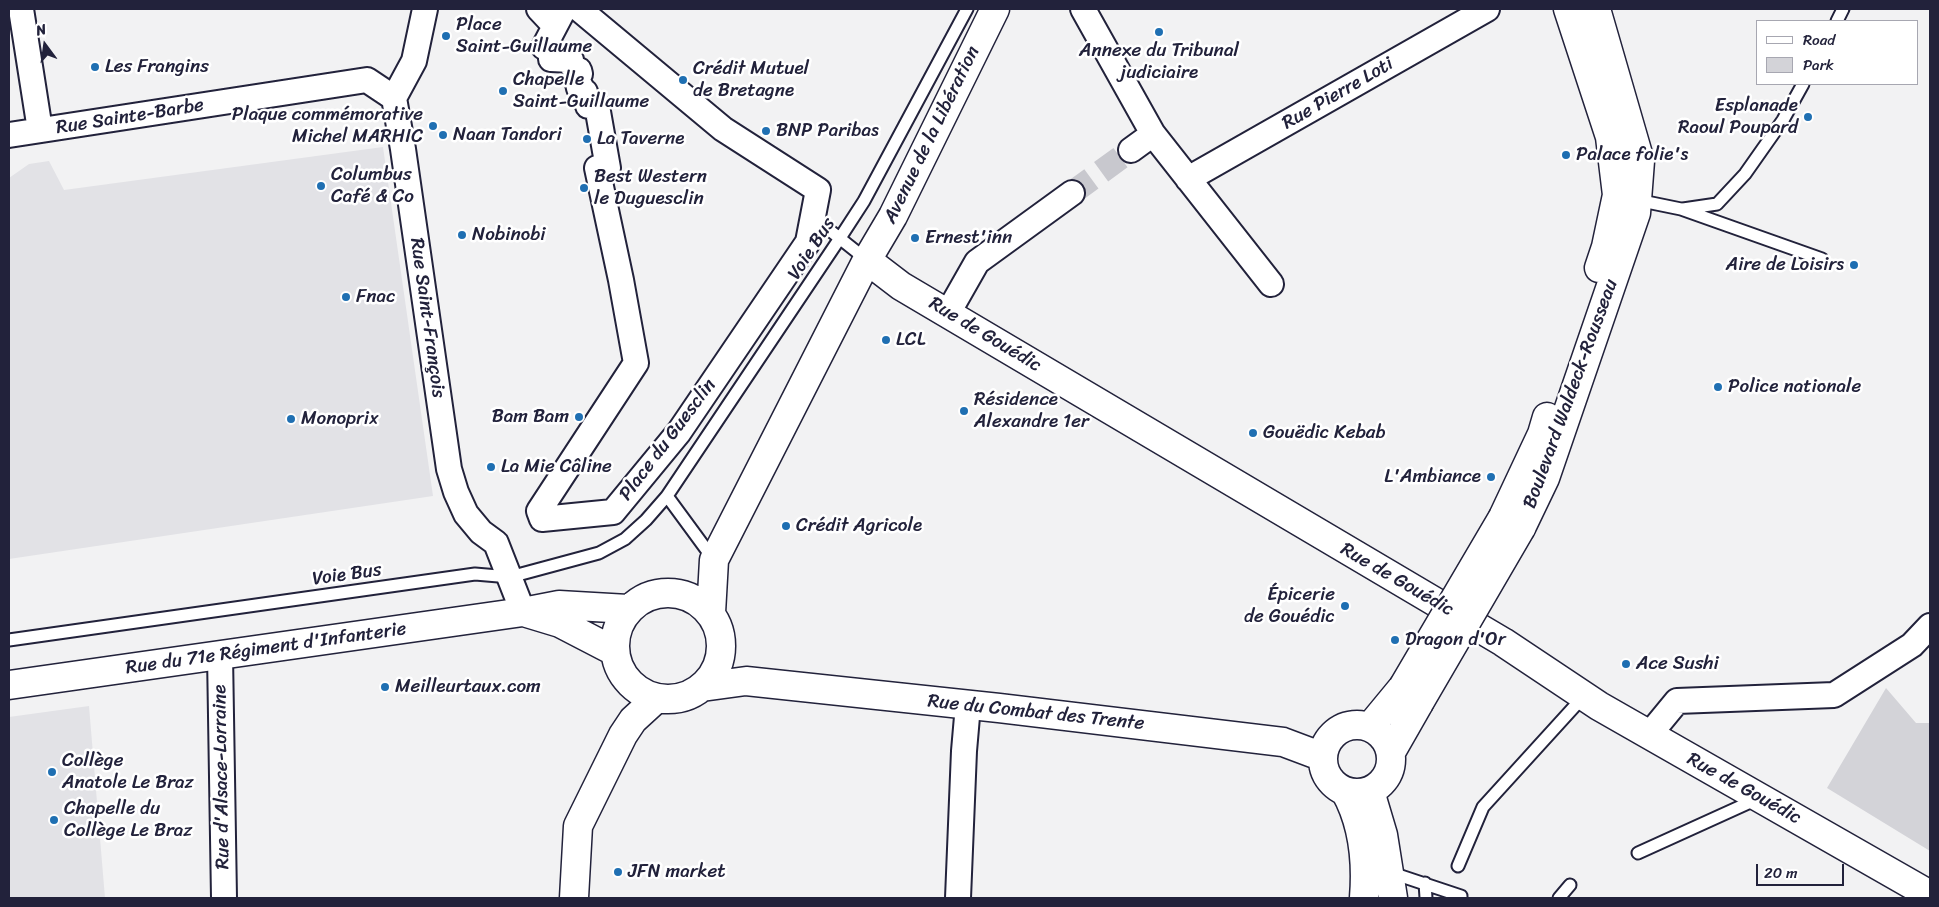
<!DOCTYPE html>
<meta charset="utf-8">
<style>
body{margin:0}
#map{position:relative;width:1939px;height:907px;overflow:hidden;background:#f2f2f3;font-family:Sriracha,sans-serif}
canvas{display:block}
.frame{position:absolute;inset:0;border:10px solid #22223b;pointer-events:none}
.legend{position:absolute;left:1756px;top:20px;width:162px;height:65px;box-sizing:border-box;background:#fff;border:1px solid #a7a7b1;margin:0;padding:6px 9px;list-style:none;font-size:15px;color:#22223b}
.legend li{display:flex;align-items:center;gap:10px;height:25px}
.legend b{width:25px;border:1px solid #a7a7b1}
.north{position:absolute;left:20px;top:20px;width:50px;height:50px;-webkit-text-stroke:4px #fff;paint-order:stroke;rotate:346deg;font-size:14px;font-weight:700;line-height:20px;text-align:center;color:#22223b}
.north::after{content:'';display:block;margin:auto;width:18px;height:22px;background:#22223b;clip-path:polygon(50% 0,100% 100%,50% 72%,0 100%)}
.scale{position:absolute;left:1756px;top:864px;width:88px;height:22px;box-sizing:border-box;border:2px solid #22223b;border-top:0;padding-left:6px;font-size:15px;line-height:18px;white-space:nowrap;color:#22223b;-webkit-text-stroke:4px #fff;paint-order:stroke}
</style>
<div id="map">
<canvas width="1939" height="907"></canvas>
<div class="frame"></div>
<ul class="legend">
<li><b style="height:6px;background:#fff"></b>Road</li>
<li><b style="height:14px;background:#d3d3d8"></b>Park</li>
</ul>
<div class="north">N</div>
<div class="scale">20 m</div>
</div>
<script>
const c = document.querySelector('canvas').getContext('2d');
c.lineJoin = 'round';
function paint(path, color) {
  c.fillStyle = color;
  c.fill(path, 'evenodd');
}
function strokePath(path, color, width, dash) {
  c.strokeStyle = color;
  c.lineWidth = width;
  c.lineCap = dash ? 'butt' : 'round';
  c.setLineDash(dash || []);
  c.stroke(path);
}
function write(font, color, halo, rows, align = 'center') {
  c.font = font + ' Sriracha,sans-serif';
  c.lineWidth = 5;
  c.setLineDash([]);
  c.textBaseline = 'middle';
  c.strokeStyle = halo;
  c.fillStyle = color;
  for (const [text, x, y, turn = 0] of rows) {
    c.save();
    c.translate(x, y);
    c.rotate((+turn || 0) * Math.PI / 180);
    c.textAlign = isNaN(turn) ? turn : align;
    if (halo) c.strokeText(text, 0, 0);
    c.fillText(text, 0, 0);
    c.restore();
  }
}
const built = new Path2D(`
 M383,147L433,496L9,559V178L29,164L49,161L64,190Z
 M89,706L105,898H9V717Z`);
const green = new Path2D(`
 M1886,688L1916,723H1930V851L1827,788Z`);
const streetTunnel = new Path2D(`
 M1072,193L1131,150`);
const lane = new Path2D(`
 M1837,21L1843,9
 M1637,200L1681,209L1822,259
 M1683,209L1717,204L1745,174L1783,120L1803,84
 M813,217L867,260
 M667,496L714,560
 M9,640L475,574L510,577L599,553L625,539L646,520L667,496L840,238L864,201L967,9
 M1638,853L1757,799
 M1458,866L1483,807L1584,696
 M1389,872L1461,896V898
 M1425,883L1426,898
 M1559,898L1570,885`);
const street = new Path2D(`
 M21,9L40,130
 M425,9L414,61L394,98L403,149L449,469L456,492L466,514L481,532L496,543L523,612
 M539,9L555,26
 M564,9L544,47L552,52L551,59L571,60V64L576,70H579L580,74L576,75L579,88L581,87L582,93L585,92L588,106H597L608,168L600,169L597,168L621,280L636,363L539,511L542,519L613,512L679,432L808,242L818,190L723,129L579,9
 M1083,9L1153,134L1271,284
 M9,135L367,80L394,98
 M1131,150L1153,134
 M1188,179L1487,9
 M948,313L977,262L1072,193
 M220,655L224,898
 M1649,735L1677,701L1834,695L1912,645L1930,626
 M958,898L964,751L968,705`);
const secondary = new Path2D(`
 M1568,9L1610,137L1617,195L1606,247L1599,268
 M867,260L901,286L1503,642L1599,706L1930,895
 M1503,517L1542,434L1547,417
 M1521,528L1545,478L1636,213L1640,161L1596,9
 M615 646a53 53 0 1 1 106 0a53 53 0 1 1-106 0Z
 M527,613L560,623L614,651
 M711,613L714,560L867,260L893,216L995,9
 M9,685L523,612L559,605L628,609
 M702,687L746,681L999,708L1283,742L1323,757
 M1323 759a34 34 0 1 1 68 0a34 34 0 1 1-68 0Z
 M1370,727L1403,687
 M1391,752L1419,703
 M1374,789L1372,798L1383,835L1393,898
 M1345,791C1363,823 1367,861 1364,898
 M574,898L578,826L623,735L633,720L657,698`);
const secondaryBridge = new Path2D(`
 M1403,687L1503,517
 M1419,703L1521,528`);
const markers = [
 [1159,32,5,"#1f6fb2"],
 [446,36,5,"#1f6fb2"],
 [95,67,5,"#1f6fb2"],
 [683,80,5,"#1f6fb2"],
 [503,91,5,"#1f6fb2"],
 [1808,117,5,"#1f6fb2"],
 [433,126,5,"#1f6fb2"],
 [766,131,5,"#1f6fb2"],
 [443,135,5,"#1f6fb2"],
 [587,139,5,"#1f6fb2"],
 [1566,155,5,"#1f6fb2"],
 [321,186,5,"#1f6fb2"],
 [584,188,5,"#1f6fb2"],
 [462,235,5,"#1f6fb2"],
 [915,238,5,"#1f6fb2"],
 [1854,265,5,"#1f6fb2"],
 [346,297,5,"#1f6fb2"],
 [886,340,5,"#1f6fb2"],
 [1718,387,5,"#1f6fb2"],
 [964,411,5,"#1f6fb2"],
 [579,417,5,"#1f6fb2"],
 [291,419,5,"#1f6fb2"],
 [1253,433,5,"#1f6fb2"],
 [491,467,5,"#1f6fb2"],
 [1491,477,5,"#1f6fb2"],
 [786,526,5,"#1f6fb2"],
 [1345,606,5,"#1f6fb2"],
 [1395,640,5,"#1f6fb2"],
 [1626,664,5,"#1f6fb2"],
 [385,687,5,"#1f6fb2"],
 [52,772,5,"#1f6fb2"],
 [54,820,5,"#1f6fb2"],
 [618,872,5,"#1f6fb2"]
];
const poiNames = [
 ["Place",456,25],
 ["Saint-Guillaume",456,47],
 ["Annexe du Tribunal",1159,51,"center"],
 ["judiciaire",1159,73,"center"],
 ["Les Frangins",105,67],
 ["Crédit Mutuel",693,69],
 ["de Bretagne",693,91],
 ["Chapelle",513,80],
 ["Saint-Guillaume",513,102],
 ["Esplanade",1798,106,"right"],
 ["Raoul Poupard",1798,128,"right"],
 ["Plaque commémorative",423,115,"right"],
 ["Michel MARHIC",423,137,"right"],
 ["BNP Paribas",776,131],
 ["Naan Tandori",453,135],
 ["La Taverne",597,139],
 ["Palace folie's",1576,155],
 ["Columbus",331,175],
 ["Café & Co",331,197],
 ["Best Western",594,177],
 ["le Duguesclin",594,199],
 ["Nobinobi",472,235],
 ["Ernest'inn",925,238],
 ["Aire de Loisirs",1844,265,"right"],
 ["Fnac",356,297],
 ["LCL",896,340],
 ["Police nationale",1728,387],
 ["Résidence",974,400],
 ["Alexandre 1er",974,422],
 ["Bam Bam",569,417,"right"],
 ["Monoprix",301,419],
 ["Gouëdic Kebab",1263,433],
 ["La Mie Câline",501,467],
 ["L'Ambiance",1481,477,"right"],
 ["Crédit Agricole",796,526],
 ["Épicerie",1335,595,"right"],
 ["de Gouédic",1335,617,"right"],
 ["Dragon d'Or",1405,640],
 ["Ace Sushi",1636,664],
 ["Meilleurtaux.com",395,687],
 ["Collège",62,761],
 ["Anatole Le Braz",62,783],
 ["Chapelle du",64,809],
 ["Collège Le Braz",64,831],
 ["JFN market",628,872]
];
const streetNames = [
 ["Rue Pierre Loti",1338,94,-30],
 ["Rue Sainte-Barbe",130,117,-9],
 ["Avenue de la Libération",932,135,-64],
 ["Voie Bus",812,249,-57],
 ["Rue Saint-François",427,318,82],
 ["Rue de Gouédic",985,335,31],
 ["Boulevard Waldeck-Rousseau",1571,394,-70],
 ["Place du Guesclin",668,440,-53],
 ["Voie Bus",347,575,-8],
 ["Rue de Gouédic",1397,580,30],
 ["Rue du 71e Régiment d'Infanterie",266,649,-8],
 ["Rue du Combat des Trente",1036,713,6],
 ["Rue d'Alsace-Lorraine",222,777,-91],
 ["Rue de Gouédic",1744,789,29]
];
paint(built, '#e2e2e6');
paint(green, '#d3d3d8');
strokePath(streetTunnel, '#c8c8ce', 24, [24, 12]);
strokePath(lane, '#22223b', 15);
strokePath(street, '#22223b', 28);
strokePath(secondary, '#22223b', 31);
strokePath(lane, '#fff', 11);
strokePath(street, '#fff', 24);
strokePath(secondary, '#fff', 28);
strokePath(secondaryBridge, '#22223b', 31, []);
strokePath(secondaryBridge, '#fff', 28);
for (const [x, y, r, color] of markers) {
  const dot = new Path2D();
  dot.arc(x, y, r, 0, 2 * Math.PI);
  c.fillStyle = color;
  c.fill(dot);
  strokePath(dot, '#fff', 2);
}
write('19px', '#22223b', '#fff', poiNames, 'left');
write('19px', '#22223b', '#fff', streetNames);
</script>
